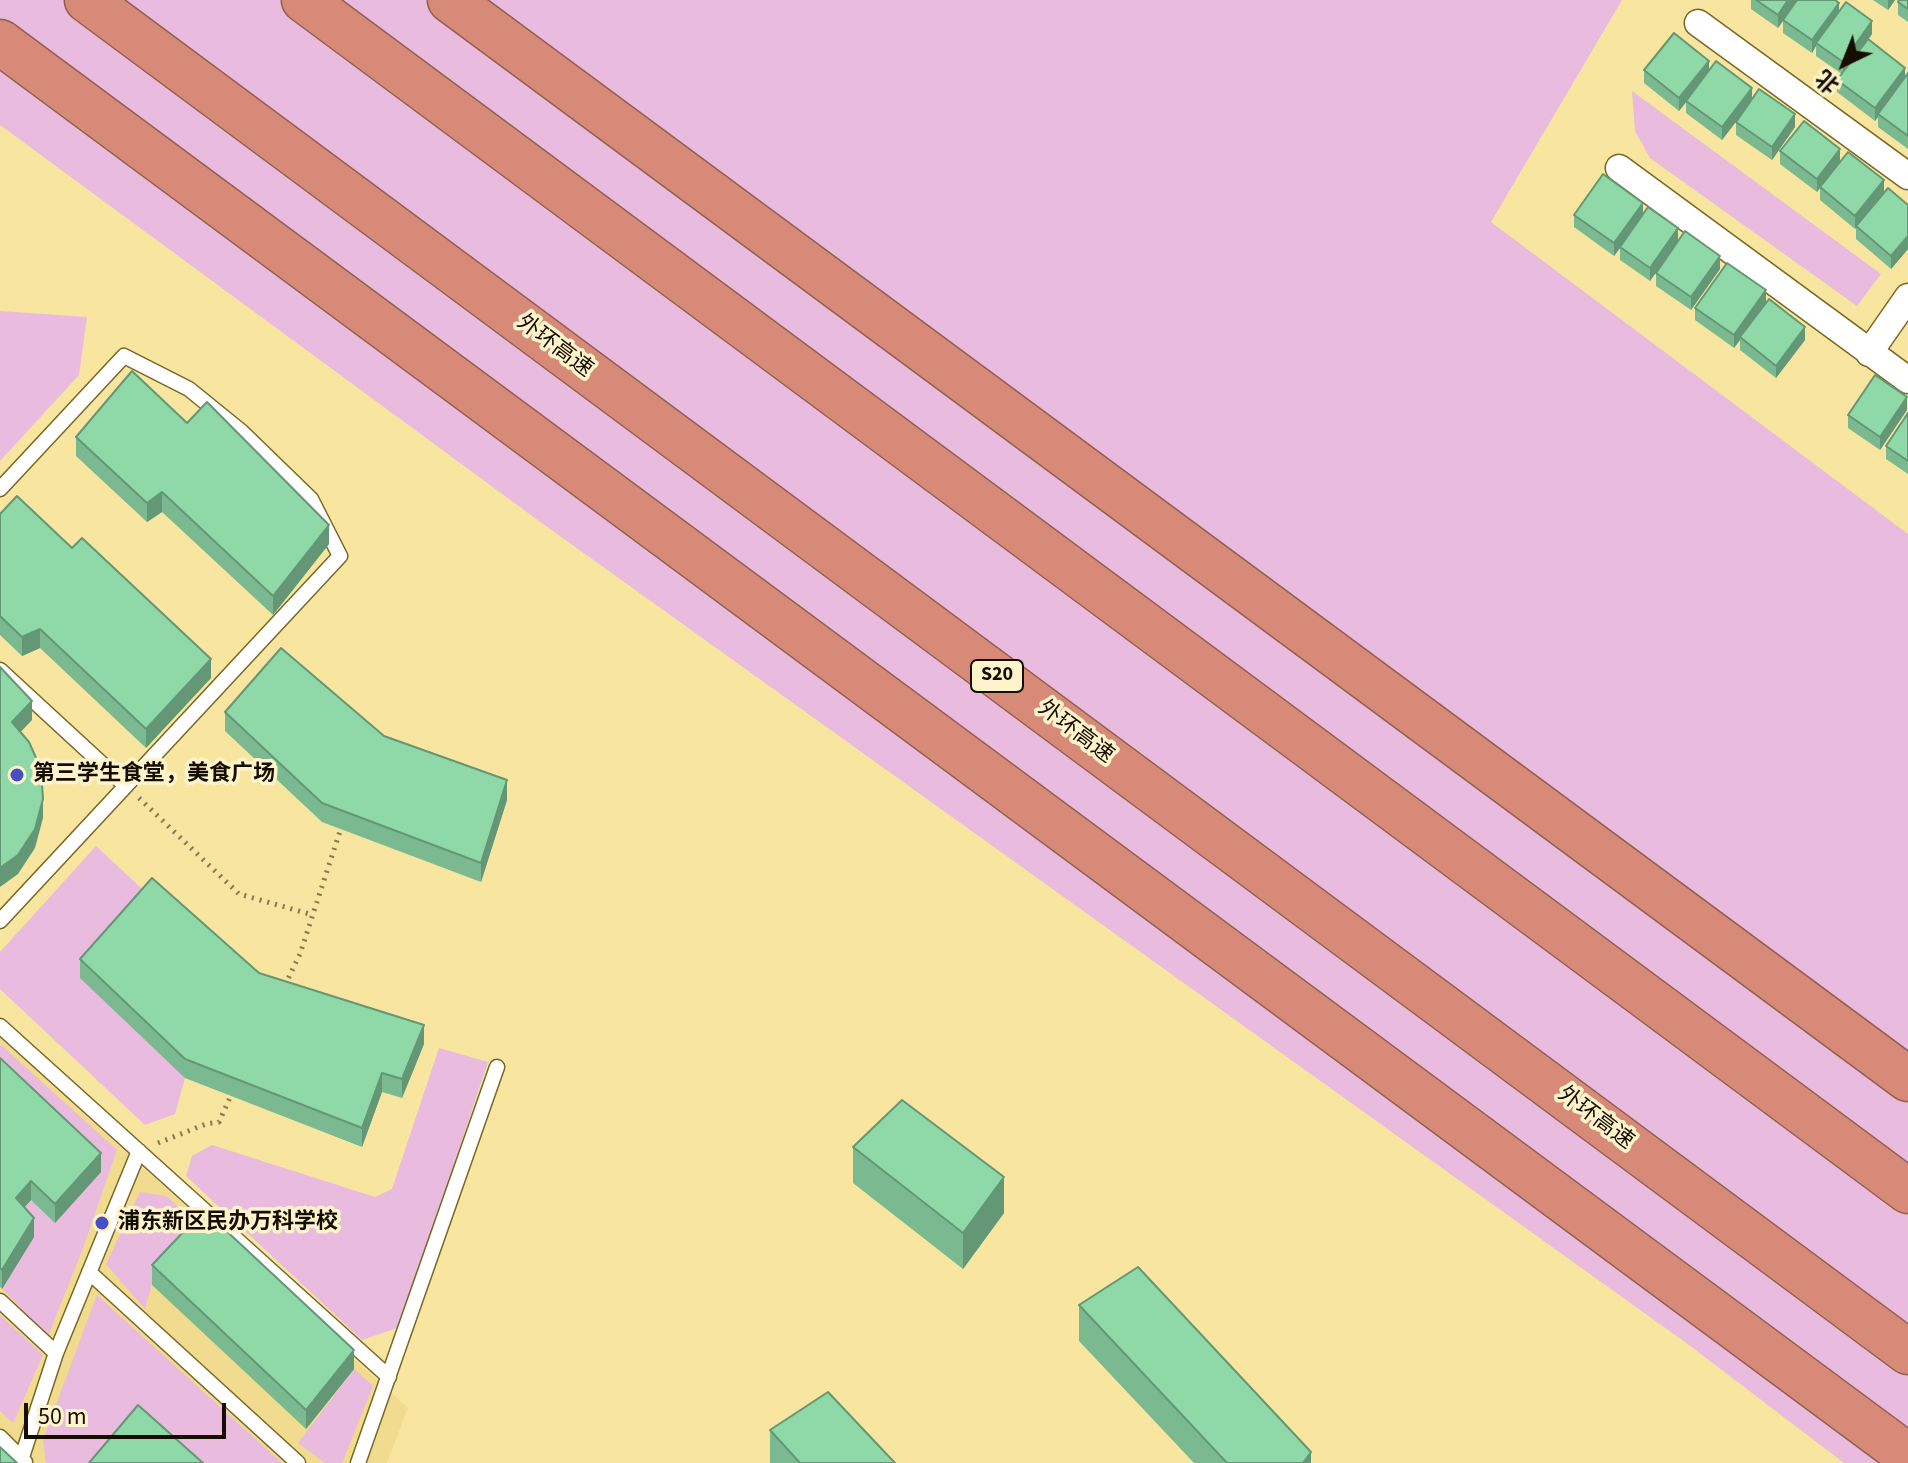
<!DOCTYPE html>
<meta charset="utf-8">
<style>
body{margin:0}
#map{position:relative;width:1908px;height:1463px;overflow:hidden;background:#f8e5a0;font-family:"Source Sans 3","Noto Sans SC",sans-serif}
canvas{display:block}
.north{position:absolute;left:1804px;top:24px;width:80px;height:80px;-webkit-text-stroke:6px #fef3ca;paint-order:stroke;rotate:223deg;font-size:22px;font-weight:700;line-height:32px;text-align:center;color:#150d00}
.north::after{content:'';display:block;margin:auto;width:28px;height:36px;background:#150d00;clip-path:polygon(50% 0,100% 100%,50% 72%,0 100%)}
.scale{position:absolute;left:24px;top:1403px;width:202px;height:36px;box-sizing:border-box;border:4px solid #150d00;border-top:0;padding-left:10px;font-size:24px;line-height:28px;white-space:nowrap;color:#150d00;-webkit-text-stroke:6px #fef3ca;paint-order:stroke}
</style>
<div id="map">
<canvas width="1908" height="1463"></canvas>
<div class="north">北</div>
<div class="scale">50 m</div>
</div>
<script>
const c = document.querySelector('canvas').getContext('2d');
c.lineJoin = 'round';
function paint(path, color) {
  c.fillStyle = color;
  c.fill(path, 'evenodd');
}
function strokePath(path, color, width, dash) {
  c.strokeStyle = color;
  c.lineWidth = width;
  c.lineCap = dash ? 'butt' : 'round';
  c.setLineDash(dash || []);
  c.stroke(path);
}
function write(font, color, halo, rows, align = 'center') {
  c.font = font + ' "Source Sans 3","Noto Sans SC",sans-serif';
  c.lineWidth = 7;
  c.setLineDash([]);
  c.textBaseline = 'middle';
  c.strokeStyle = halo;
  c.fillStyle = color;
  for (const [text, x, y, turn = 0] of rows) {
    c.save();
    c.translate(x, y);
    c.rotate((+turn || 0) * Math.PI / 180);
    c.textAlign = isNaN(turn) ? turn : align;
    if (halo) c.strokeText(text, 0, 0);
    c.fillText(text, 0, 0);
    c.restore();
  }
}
const built = new Path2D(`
 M0,1038L408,1408L387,1463H0Z`);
const green = new Path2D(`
 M0,0H1622L1491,222L1908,534V1463H1844L1689,1345L539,521L0,125Z
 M1632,91L1881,274L1857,306L1650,158L1635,131Z
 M0,311L87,317L79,375L0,461Z
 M96,846L152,898L185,1078L175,1114L145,1125L0,989V952Z
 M0,1044L117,1150L82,1251L48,1336L2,1289L16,1217L31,1200L56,1223L0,1077Z
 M439,1048L488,1062L400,1327L362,1340L186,1176L192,1156L212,1145L375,1197L392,1189Z
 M140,1192L166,1196L204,1229L152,1284L145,1309L106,1264Z
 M97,1295L282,1463H46L43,1440Z
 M0,1315L43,1355L13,1423L0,1411Z
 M354,1369L373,1386L342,1463H325L298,1443Z`);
const path = new Path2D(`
 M139,798L239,894L313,915
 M285,985L300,954L342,825
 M158,1143L206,1124L219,1122L233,1091`);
const lane = new Path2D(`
 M0,489L124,356L189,389L242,432L311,499L340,556L0,921
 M0,670L126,786
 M0,1026L389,1377
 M89,1272L298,1463
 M0,1301L56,1353
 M0,1437L25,1462
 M22,1457L56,1353L139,1151
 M358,1463L497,1067`);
const street = new Path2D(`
 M1698,23L1908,176
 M1619,168L1908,380
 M1869,353L1908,297`);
const highway = new Path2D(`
 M87,0L1908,1352
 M304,0L1908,1191
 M450,0L1908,1079
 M0,42L1908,1456`);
const wall = new Path2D(`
 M1751,0H1835L1839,12L1872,34L1868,40L1905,76L1908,73V149L1878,127V117L1875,121L1837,92V80L1842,74L1816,56V46L1812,53L1783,33V20L1778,28L1751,9Z
 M1873,0H1895L1888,10Z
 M1908,0V22L1898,15V2Z
 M1644,70L1709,71L1752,100L1795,127L1772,160L1736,135V122L1743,112L1722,140L1686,113V102L1679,111L1644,83Z
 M1780,151L1840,162L1884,193L1908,205V249L1891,269L1856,239V227L1855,229L1820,200V188L1817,192L1780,164Z
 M1643,214L1678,241L1650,281L1620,260V248L1614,256L1574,227V215Z
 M1720,269L1691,310L1656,286V273Z
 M1766,303L1805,340L1776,378L1740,350V340L1734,348L1695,320V308Z
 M1907,410L1880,450L1848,428V415Z
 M1908,413V474L1886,459V446Z
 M187,423L329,544L273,615L162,512L147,522L76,456V437Z
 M0,514L211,678L146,748L40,648L22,656L0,635Z
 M225,712L384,736L507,800L481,882L322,822L225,731Z
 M80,959L259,973L424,1044L402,1098L382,1092L362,1147L185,1078L80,978Z
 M0,1058L101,1172L55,1223L31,1200L24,1207L34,1237L2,1289L0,1287Z
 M853,1147L1004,1213L963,1269L853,1183Z
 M152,1265L354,1369L306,1429L152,1285Z
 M1079,1305L1311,1463H1194L1079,1341Z
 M770,1430L895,1463H770Z`);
const shadedWall = new Path2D(`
 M1788,0H1798L1778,28V15Z
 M1888,0H1895L1888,10Z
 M1839,3V15L1816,43V46L1812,53V40Z
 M1872,21V34L1843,75V62Z
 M1709,61V74L1679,111V98Z
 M1905,68V81L1878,114V117L1875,121V108Z
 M1752,88V101L1722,140V127Z
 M1795,114V127L1772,160V147Z
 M1840,149V162L1817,192V179Z
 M1884,180V193L1855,229V216Z
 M1643,203V216L1614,256V243Z
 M1678,228V241L1650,281V268Z
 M1908,236V249L1891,269V256Z
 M1720,256V269L1691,310V297Z
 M1766,290V303L1740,337V340L1734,348V335Z
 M1805,327V340L1776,378V366Z
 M1907,397V410L1880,450V437Z
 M162,492V512L147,522V503Z
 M329,525V544L273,615V596Z
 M40,629V648L22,656V637Z
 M211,659V678L146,748V729Z
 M32,701V720L12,741V722Z
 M507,780V800L481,882V863Z
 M43,799V818L35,848L18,874L0,887V868Z
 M424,1025V1044L402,1098V1079Z
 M382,1073V1092L362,1147V1128Z
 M101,1153V1172L55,1223V1204Z
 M1004,1177V1213L963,1269V1233Z
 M31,1181V1200L16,1217V1198Z
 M34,1218V1237L2,1289V1270Z
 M354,1350V1369L306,1429V1410Z
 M1311,1452V1463H1303Z`);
const building = new Path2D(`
 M1756,0H1788L1778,15Z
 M1797,0H1835L1839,3L1812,40L1783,20Z
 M1899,0H1908V9L1898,2Z
 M1846,2L1872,21L1843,62L1816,43Z
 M1674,33L1709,61L1679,98L1644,70Z
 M1868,39L1905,68L1875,108L1837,80Z
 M1716,61L1752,88L1722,127L1686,101Z
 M1908,73V136L1878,114Z
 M1759,89L1795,114L1772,147L1736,122Z
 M1804,121L1840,149L1817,179L1780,151Z
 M1848,152L1884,180L1855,216L1820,187Z
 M1603,174L1643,203L1614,243L1574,215Z
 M1888,188L1908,205V236L1891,256L1856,226Z
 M1648,207L1678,228L1650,268L1620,247Z
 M1685,231L1720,256L1691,297L1656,273Z
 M1727,263L1766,290L1734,335L1695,308Z
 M1769,299L1805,327L1776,366L1740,337Z
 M132,371L187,423L207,402L329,525L273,596L162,492L147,503L76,437Z
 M1875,375L1907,397L1880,437L1848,415Z
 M1908,413V461L1886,446Z
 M17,496L72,548L82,538L211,659L146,729L40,629L22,637L0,616V514Z
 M281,648L384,736L507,780L481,863L322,803L225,712Z
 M0,667L32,701L12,722L29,742L41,769L43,799L35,829L18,855L0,868Z
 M152,878L259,973L424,1025L402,1079L382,1073L362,1128L185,1059L80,959Z
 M0,1058L101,1153L55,1204L31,1181L16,1198L34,1218L2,1270L0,1268Z
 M902,1100L1004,1177L963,1233L853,1147Z
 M204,1210L354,1350L306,1410L152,1265Z
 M1138,1267L1311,1452L1303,1463H1227L1079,1305Z
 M828,1392L895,1463H800L770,1430Z
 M138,1405L203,1463H89Z
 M0,1447L17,1463H0Z`);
const markers = [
 [17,775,8,"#454ec3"],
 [102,1223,8,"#454ec3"]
];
const shields = [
 [997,676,52]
];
const shieldNames = [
 ["S20",997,676]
];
const streetNames = [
 ["外环高速",554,347,37],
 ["外环高速",1075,733,37],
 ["外环高速",1595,1119,37]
];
const poiNames = [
 ["第三学生食堂，美食广场",33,775],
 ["浦东新区民办万科学校",118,1223]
];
paint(built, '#f1db8e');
paint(green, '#e9bbdf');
strokePath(lane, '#796722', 17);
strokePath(street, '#796722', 29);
strokePath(highway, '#925e4d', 47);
strokePath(path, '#877950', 5, [2, 6]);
strokePath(lane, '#fff', 14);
strokePath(street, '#fff', 26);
strokePath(highway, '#d68a77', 44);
paint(wall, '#7bba90');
paint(shadedWall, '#649775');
paint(building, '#8fd8a7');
strokePath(building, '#649775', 2);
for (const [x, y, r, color] of markers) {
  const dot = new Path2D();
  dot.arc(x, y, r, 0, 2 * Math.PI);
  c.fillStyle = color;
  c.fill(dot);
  strokePath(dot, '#fef3ca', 3);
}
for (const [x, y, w] of shields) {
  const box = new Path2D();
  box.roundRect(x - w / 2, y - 16, w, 32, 6);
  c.fillStyle = '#fef3ca';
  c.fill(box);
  strokePath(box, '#150d00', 2);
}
write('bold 20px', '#150d00', null, shieldNames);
write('22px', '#150d00', '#fef3ca', streetNames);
write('bold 22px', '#150d00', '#fef3ca', poiNames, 'left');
</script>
